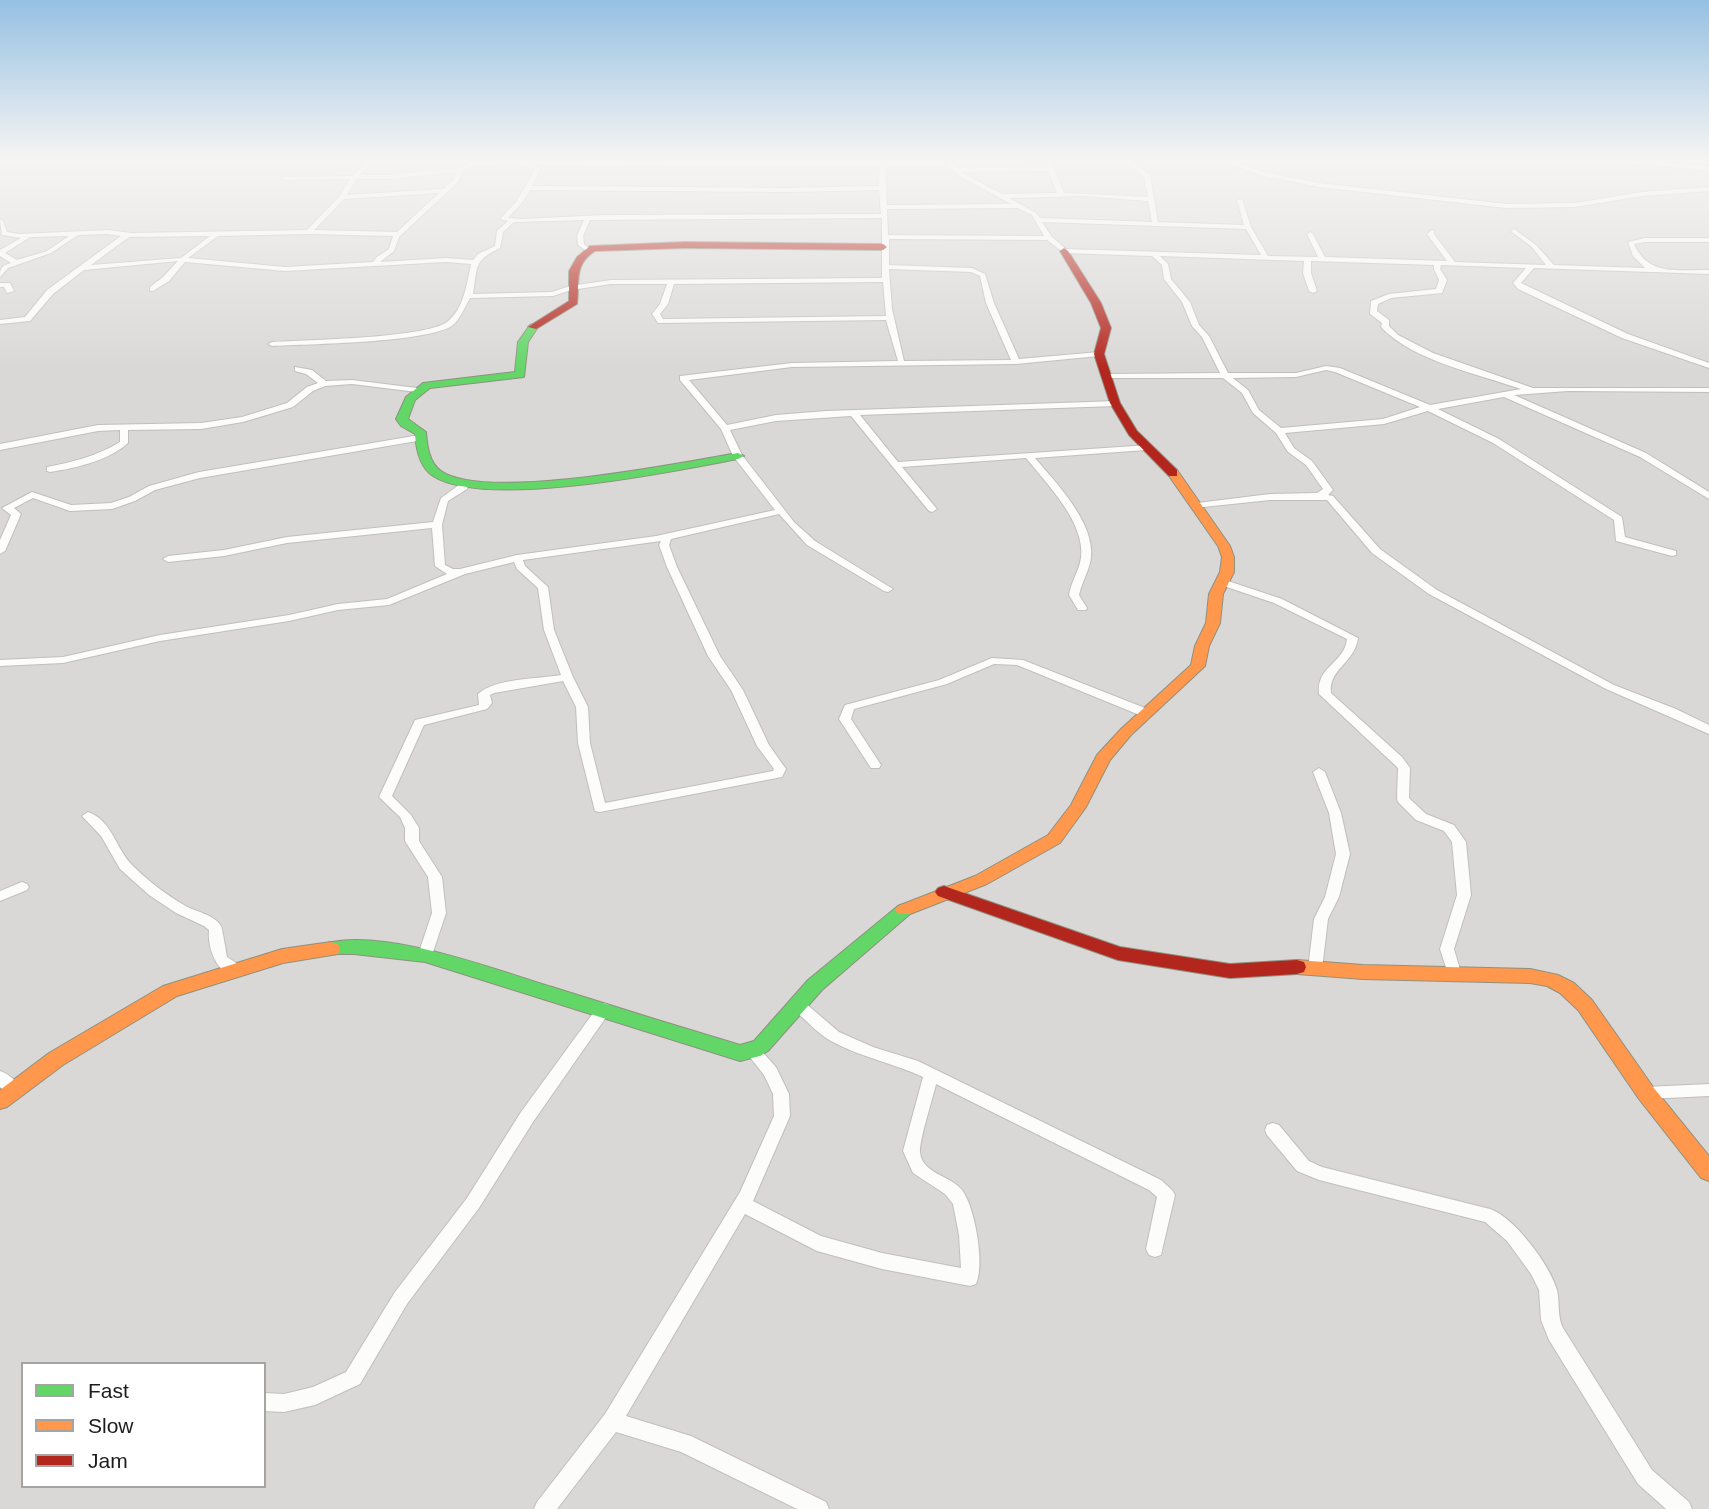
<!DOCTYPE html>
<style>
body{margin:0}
#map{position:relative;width:1709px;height:1509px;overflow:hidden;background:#eae8e4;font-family:Arial,sans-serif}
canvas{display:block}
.legend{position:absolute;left:21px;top:1362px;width:245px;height:126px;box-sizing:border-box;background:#fff;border:2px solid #a4a4a4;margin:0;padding:9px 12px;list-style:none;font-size:21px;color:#1c1c1c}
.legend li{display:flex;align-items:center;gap:14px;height:35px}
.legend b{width:35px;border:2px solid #a4a4a4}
</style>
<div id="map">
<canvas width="1709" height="1509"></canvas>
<ul class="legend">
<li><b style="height:9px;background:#63d668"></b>Fast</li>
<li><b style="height:9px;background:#ff974d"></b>Slow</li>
<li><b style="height:9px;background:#b3261e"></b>Jam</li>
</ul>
</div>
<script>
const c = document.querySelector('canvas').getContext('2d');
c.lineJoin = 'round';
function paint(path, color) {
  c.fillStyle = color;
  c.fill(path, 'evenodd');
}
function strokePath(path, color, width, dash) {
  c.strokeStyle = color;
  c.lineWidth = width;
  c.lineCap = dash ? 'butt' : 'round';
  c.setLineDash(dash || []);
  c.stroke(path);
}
const residential = new Path2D(`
 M0,160H1709V1509H0ZM23,1364H264V1486H23Z`);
const street = new Path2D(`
 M366,160H372L369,167L359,175H389L459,168L474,161L880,162L883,160L886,162H946V160H952V164L957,168L1047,167L1044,160H1050L1064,193L1148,197L1144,176L1123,160H1130L1150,175L1158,222L1244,225L1237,200L1242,199L1251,227L1268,256L1318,257L1307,234L1310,232L1313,234L1325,257L1447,261L1427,234L1432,230L1434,231V234L1455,262L1546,265L1532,247L1512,232L1511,231L1514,229L1536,245L1554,265L1645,268L1633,256L1628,242L1645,238H1709V242H1645L1634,244C1649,277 1678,269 1709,270V274L1534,268L1521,283L1628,334L1709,363V368L1622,338L1518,289L1513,283L1526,268L1441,265L1440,269L1447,280L1442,293L1391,298L1378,304L1377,311L1389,320V326L1398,335L1433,353L1533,388H1709V392L1568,391L1514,395L1646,453L1709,492V499L1640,457L1504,397L1438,409L1499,439L1622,517L1625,537L1676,551V555L1672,556L1616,541L1614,520L1493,443L1428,411L1384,424L1285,433L1294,448L1312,461L1333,490L1328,495L1333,496L1380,549L1437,590L1614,685L1676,709L1709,725V734L1606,689L1429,594L1372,553L1327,500H1270L1194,508V504L1197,503L1270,494L1317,493L1323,489L1306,465L1288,452L1276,433L1253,413L1242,393L1223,378H1102V374H1105L1220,373L1202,337L1192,326L1182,302L1164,279L1162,265L1152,256L1064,253L1047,240L889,239V265L972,268L985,274L994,303L1019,359L1099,352L1103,354L1099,356L1016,364L792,367L689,380L727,425L776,415L826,411L1118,401L1119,403L1115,406L860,415L898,462L1149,445L1150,447L1146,450L1035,458C1056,483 1095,522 1091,558C1089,571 1082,582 1079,595L1087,608L1086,610H1078L1069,595C1071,582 1079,571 1081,558C1086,523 1046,483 1026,458L902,467L937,509L932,512L929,511L851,416L776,421L730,430L742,455L794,522L815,541L893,589L888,592L884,591L807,545L779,514L671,539L669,545L677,567L720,656L743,690L769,745L786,769L782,777L600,812L595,811L578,743L576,707L563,681L494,693L490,695L492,703L487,709L424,725L392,796L411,815L419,828V841L442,877L446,913L432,955L430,959L425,960L420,959L418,955L432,913L428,877L405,841V828L400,817L379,797L415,720L479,705L478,694C495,678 538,679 561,675L544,630L538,588L517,569L514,562L465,574L389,605L338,610L289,621L160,641L63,663L0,666V660L63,657L160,635L289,615L338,604L387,599L447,574L435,566L432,528L287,543L224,556L168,562L163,559L168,556L224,550L287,537L433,522L441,498L463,482L468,485L467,489L448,501L442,525L445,565L453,569H460L517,555L656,536L775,510L733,456L721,429L680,380V376L792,363L898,361L886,320L658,323L652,314L660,304L667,284H611L571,290L553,296L470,298C465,307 460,319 453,325C429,343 307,344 272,346L268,344L272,342C305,340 426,338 447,322C464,309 467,283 471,264L446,262L285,271L185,262L169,281L153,291H150V287L163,277L178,261L84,270L53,294L30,321L0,324V320L25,317L47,290L121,236L108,234L78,235L51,253L8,268L0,277C0,267 2,266 11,263L0,256V250L21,238L2,235L0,219L3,221L7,232L19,234L108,230L131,233L307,230L339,197L350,179L285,180L283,177L352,176L364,165ZM475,165H524L535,169L516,202L500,219L508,221L497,231L495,246L478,254L473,260L446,258L380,262L394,251L399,237L458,182L463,171ZM534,165L880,166L879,186L788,188L532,186L541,168ZM885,166H947L958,175L1011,204L887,205ZM1048,171L1057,193L1002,194L961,172ZM456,172L453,180L443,189L347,195L356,179H389ZM530,190L788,192L879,190L881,214L606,215L522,219L508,218L521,204ZM439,193L397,232L314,230L344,199ZM1082,196L1148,201L1152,222L1040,218L1036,213L1009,198ZM1018,208L1032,215L1044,236L888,235L887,209ZM882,218V278L611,280L570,286L552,292L473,294C478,266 473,261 500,248L503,232L514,222L584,220L577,236L578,245L588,252L591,250L584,244L583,236L590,220ZM1042,222L1246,229L1261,255L1066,249L1052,237ZM309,234L393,236L389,249L377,257L373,262L285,267L188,258L218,236ZM69,236L47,251L17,260L5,253L30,237ZM210,236L181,258L91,265L129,237ZM1160,256L1304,261L1303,273L1309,291L1313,293L1317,291L1311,273V261L1434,265V269L1439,280L1436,289L1389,294L1371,301L1370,314L1382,323L1381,327C1413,361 1478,374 1521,389L1430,405L1340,368L1326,366L1296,373H1228L1209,336L1199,325L1190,302L1171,279L1168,264ZM889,269L971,272L980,276L986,303L1011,360L904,361L892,309ZM883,282L886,316L663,319L660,314L668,304L674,284ZM1326,370L1335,372L1420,407L1383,419L1281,428L1259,410L1248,390L1233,378L1296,377ZM661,541L659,545L667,567L708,656L731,690L757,746L774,769L773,771L605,803L590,743L588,707L573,677L554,630L548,587L525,566L523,560Z
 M1219,160H1228L1267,173L1319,183L1506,204L1575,203L1642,192L1709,187V191L1642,196L1575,207L1506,208L1319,187L1264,176Z
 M1611,160L1709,166V170L1614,162Z
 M0,283H10L14,291L7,293L4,287H0Z
 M295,367L312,370L326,381L352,380L417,388L421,390L417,392L352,384L325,386L313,391L293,407L243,422L201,429L128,430V443C108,461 76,468 50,472L47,471V467C73,462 97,456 120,442V430L98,431L0,450V444L98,425L201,423L242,417L287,403L307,387L318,383L306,374L295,371Z
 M420,435L423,436V440L200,478L155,490L135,501L112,509L70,511L33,498L14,508L21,514L5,551L0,554V540L11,515L2,508L32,492L71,505L111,503L129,497L149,486L199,472Z
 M1222,579L1282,599L1358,638C1355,663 1328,669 1331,693L1402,757L1410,768L1409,798L1426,814L1454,825L1466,842L1471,895L1454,949L1461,973L1459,977L1454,978L1449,977L1440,949L1457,895L1452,842L1444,831L1416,820L1398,802L1397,799L1398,768L1319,694C1316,666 1344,664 1347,639L1274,603L1218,584L1217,582Z
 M992,658L1023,660L1150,710L1152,713L1150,716H1142L1017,665L994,664L947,684L854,709L851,719L881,765L879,768H871L839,719L845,705L939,680Z
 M1319,768L1325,772L1341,813L1350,854L1339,897L1328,919L1322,969L1320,973L1315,974L1310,973L1308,969L1314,919L1325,897L1336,854L1329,813L1313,772Z
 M88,812C112,820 116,849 132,865C147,880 165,894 184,905C195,912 214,914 221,926C222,927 226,951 227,957L241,966L243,970L241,974C218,980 207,948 209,930L204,926L176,913L149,895L120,869L101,836L82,816Z
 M22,882L27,884L29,887L27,890L0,901V891Z
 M799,1000L804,1002L839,1032L873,1047L918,1061L1161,1180L1172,1190L1175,1195L1161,1255L1155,1257L1149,1255L1146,1249L1157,1197L1149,1190L936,1084C933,1098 919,1141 920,1152C921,1173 951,1176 962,1190C975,1207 985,1265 976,1284L970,1286L882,1269L817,1251L745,1214L626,1416L691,1436L826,1502L829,1509H797L681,1452L616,1432L557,1509H534L537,1502L605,1414L740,1192L774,1116L773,1094L764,1075L745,1051L748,1047L753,1045L758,1047L776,1067L789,1094L790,1116L753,1201L821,1236L882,1253L961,1268L959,1235L953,1204L945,1194L913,1173L903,1151L923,1077C893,1063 860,1057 831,1041C818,1034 806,1020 794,1010L792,1006L794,1002Z
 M604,1003L609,1005L612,1009L609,1013L533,1122L479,1208L407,1304L360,1384L315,1405L284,1412L264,1411V1393L284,1394L313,1387L346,1372L395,1292L467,1198L521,1112L599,1005Z
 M0,1071C9,1074 18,1082 22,1090L20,1094C10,1098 7,1093 0,1087Z
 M1709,1084V1096L1646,1099L1640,1098L1638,1093L1640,1088L1646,1087Z
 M1273,1123L1279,1125L1309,1161L1322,1167L1490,1209C1514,1217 1550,1265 1557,1290C1560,1303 1557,1316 1563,1328L1652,1470L1689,1502L1692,1509H1666L1638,1484L1549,1340L1541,1320L1539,1290L1531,1274L1507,1241L1485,1222L1319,1180L1297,1171L1267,1135L1265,1130L1267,1125Z`);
const fast = new Path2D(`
 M533,324L538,327L528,342L524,377L430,388L415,400L408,419L426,432C427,445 429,463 441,471C486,502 680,463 738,453L744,456L738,459C674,471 486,510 433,476C419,467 416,448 415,434L401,426L396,419L406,397L423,383L515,372L518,342L530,325Z
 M904,904L910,906L913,910L910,914L822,990L768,1051L760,1056L740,1061L425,962L354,954H324L322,949L324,944C383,927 493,969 552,987C615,1007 677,1026 740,1045L754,1041L808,980L898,906Z`);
const slow = new Path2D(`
 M1173,469L1177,470L1230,546L1234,557V572L1223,594L1220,623L1209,646L1205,666L1131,735L1110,760L1086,807L1060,843L987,884L910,914H898L895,910L898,906L975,876L1048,835L1071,805L1097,755L1121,729L1191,665L1195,646L1206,623L1209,594L1220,572L1222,557L1218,546L1167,473Z
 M331,942L338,944L340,949L338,954L283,963L177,996L63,1065L7,1107L0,1109V1090L49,1053L163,986L282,949Z
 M1297,960L1363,965L1530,969L1558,975L1574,983L1592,1000L1653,1087L1709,1156V1181L1701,1178L1639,1099L1578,1010L1560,993L1547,986L1530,983L1363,979L1297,974L1290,972L1288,967L1290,962Z`);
const jam = new Path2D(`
 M685,242L883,244L887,247L883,250L685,248L595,251C573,265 580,283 577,304L536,329L528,327L569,301V271L577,257L590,246Z
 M1064,248L1068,251L1101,303L1111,328L1104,354L1120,403L1137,431L1177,470V476H1169L1129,435L1110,403L1094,354L1101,328L1091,303L1060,251Z
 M944,886L1120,947L1230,964L1297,960L1304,962L1306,967L1304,972L1297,974L1230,978L1118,960L938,896L935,892L938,888Z`);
paint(residential, '#d9d8d6');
strokePath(street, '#c0bfbd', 2);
strokePath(fast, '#8f917f', 2);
strokePath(slow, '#8f917f', 2);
strokePath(jam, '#8f917f', 2);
paint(street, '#fcfcfb');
paint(fast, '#63d668');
paint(slow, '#ff974d');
paint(jam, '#b3261e');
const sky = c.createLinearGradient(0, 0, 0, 371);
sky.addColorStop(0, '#96c0e2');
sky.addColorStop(0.43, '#f6f5f3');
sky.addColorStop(1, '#f6f5f300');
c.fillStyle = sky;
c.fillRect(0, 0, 1709, 371);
</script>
